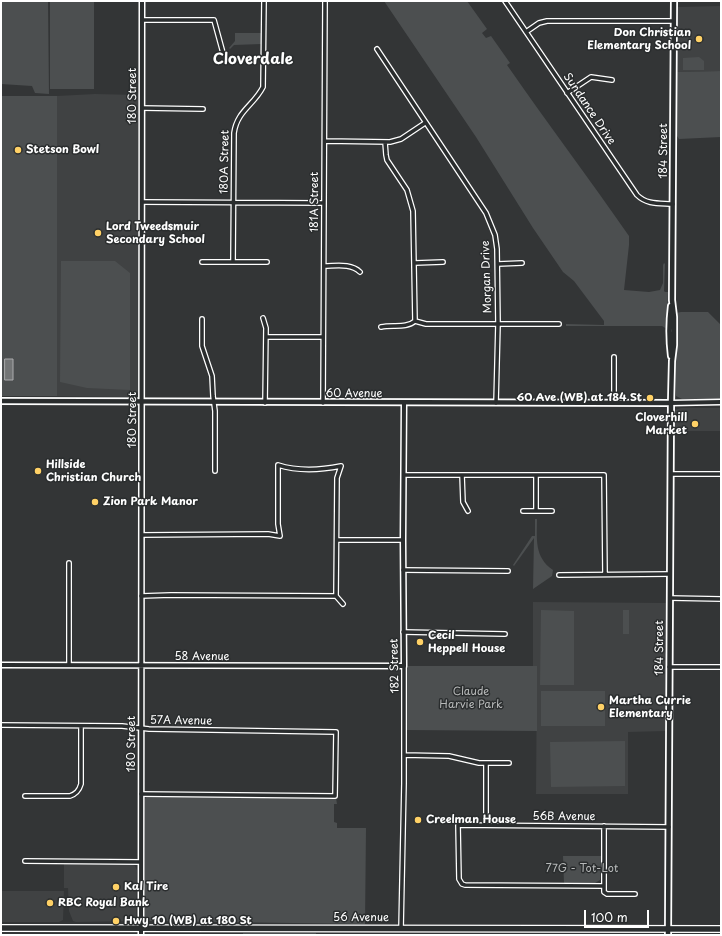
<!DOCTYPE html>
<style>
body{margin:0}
#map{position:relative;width:722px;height:936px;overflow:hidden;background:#333536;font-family:"Playpen Sans",sans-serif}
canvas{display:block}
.frame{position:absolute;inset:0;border:2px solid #fff;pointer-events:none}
.scale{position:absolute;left:584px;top:910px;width:65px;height:18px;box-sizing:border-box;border:2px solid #fff;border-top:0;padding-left:5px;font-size:12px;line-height:14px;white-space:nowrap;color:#fff;-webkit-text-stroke:3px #2a2d2e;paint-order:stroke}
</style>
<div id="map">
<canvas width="722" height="936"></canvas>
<div class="frame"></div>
<div class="scale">100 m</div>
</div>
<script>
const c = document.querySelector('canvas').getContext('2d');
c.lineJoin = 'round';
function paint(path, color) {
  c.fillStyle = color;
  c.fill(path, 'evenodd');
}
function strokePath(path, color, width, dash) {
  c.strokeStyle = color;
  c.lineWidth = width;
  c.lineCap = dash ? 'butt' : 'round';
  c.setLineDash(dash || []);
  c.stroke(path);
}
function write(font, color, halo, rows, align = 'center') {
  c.font = font + ' "Playpen Sans",sans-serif';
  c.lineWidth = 3;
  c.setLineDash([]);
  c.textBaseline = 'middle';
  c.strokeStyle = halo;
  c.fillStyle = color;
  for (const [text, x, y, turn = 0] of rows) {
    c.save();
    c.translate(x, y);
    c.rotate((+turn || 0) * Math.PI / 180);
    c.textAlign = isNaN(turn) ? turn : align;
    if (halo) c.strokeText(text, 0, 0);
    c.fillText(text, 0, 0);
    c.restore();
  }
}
const built = new Path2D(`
 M721,6V71L677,72L678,7Z
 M140,93V120L138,123V391L137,395L133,397L57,396V96L95,94L137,95Z
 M681,408H721V431H675V410Z
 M533,602L666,603L665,652L666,654V731L628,732V794H536L537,666H533Z
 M64,864H132L135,866L137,870L136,919L131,921L76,922L73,921L69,911L68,888H64Z
 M1,891H64L63,920L59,922H1Z
 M1,934H131L133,935H1Z`);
const green = new Path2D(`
 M1,1H48L49,94L35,93L32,86L1,84Z
 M50,1H94V89H50Z
 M384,1H467L487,29L482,33L486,38L491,36L510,63L507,65C547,123 589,178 629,236V245L624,290L649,292L660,290L663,283V265L664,263L665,264L664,291L665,292H668L667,329L662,326H566V324L604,325V321L574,281L563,272L533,228L476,137Z
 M235,33H261V44L234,45L230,49L229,48L235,41Z
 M699,57L704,61V70H683V58Z
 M721,71V137L679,139L677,136V72Z
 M1,96H57V396H1Z
 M61,261H115L130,273V390L87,388L60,382Z
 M681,312H708L721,325V399H682L676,396V313Z
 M535,519H537C537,539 534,557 553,570L552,576L533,589L534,538L514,566L513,565L532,536H535Z
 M541,610L574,611V685H540Z
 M623,610H629V634H623Z
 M406,666H537V731L406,730Z
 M541,691H605V726H541Z
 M625,741V786L551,787L550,742Z
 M147,796L336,798L337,804H334V822L337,823V828H366L365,924L147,921L145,919V799Z
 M563,856H601L600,880L595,883H564Z
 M243,933H316V935H243Z`);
const water = new Path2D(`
 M5,359H13V380H5Z`);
const minor = new Path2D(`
 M505,1L637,195C647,205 660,203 673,204
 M142,20H214L223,53
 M526,32L539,23L547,21H674
 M377,49L486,213L495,235L497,249L498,324L496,403
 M567,93L591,77L612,80
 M142,108L203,109
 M325,141L390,142L401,139L425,123
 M385,142L386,155L387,160L407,190L413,211L415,321
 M142,202L324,203
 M233,261L234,133C237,111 254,105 263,87L264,1
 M202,262H267
 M415,263L443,262
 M498,264L522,263
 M324,266C336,266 351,263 360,272
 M263,318L266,328L265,403
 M202,319V346L212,376L213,396L215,411V471
 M415,321L426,324H559
 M381,327C392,324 406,329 415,321
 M266,337H323
 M323,403L325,1
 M614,403V357
 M671,474H721
 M404,475H604L605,574
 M462,475L463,502L468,511
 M523,511H552
 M536,511V475
 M142,535L268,534L280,536L278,524V465C297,471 321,470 341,466
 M337,540H403
 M69,563V665
 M403,570L508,571
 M559,575L670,574
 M141,596L171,595L336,596
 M336,596L337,478L341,466
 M336,596L343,604
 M670,598L721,599
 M403,632L505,634
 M669,667H721
 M1,725L122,726L149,729L336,732L335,796L141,794
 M404,755L449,756L479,763H509
 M486,763V825
 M25,796H70C76,794 79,791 81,784V726
 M604,826V892L607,894H635
 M25,861L141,862
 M603,886L465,885L462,884L459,879L458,825L669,827
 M401,929L404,783V666`);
const tertiary = new Path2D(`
 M671,403L721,402
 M1,665L404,666L403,540L404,403
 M141,935L142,1`);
const secondary = new Path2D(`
 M671,356C669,340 669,322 671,306
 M1,401L671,403
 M668,935L671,403L672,361L674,345V317L672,300L674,1`);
const trunk = new Path2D(`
 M1,928L721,929`);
const markers = [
 [699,39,4,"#ffd166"],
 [18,150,4,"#ffd166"],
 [98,233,4,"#ffd166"],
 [650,398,4,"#ffd166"],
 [695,424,4,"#ffd166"],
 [38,471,4,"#ffd166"],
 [95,502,4,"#ffd166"],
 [420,642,4,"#ffd166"],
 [601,707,4,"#ffd166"],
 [418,820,4,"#ffd166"],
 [116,887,4,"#ffd166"],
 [50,903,4,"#ffd166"],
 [116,921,4,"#ffd166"]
];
const poiNames = [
 ["Don Christian",691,33,"right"],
 ["Elementary School",691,46,"right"],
 ["Stetson Bowl",26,150],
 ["Lord Tweedsmuir",106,227],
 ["Secondary School",106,240],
 ["60 Ave (WB) at 184 St",642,398,"right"],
 ["Cloverhill",687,418,"right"],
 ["Market",687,431,"right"],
 ["Hillside",46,465],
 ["Christian Church",46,478],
 ["Zion Park Manor",103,502],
 ["Cecil",428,636],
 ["Heppell House",428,649],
 ["Martha Currie",609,701],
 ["Elementary",609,714],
 ["Creelman House",426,820],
 ["Kal Tire",124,887],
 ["RBC Royal Bank",58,903],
 ["Hwy 10 (WB) at 180 St",124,921]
];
const streetNames = [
 ["180 Street",133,96,-90],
 ["Sundance Drive",589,109,56],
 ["184 Street",664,151,-90],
 ["180A Street",225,162,-89],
 ["181A Street",315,202,-90],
 ["Morgan Drive",487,277,-92],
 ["60 Avenue",354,394],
 ["180 Street",133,420,-90],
 ["184 Street",660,648,-90],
 ["58 Avenue",202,657],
 ["182 Street",395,666,-91],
 ["57A Avenue",181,721,1],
 ["180 Street",132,744,-90],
 ["56B Avenue",564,817],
 ["56 Avenue",361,918]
];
const parkNames = [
 ["Claude",471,692],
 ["Harvie Park",471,705],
 ["77G - Tot-Lot",582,869]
];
const districtNames = [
 ["Cloverdale",253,60]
];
paint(built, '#404243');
paint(green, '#4c4f50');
paint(water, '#737576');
strokePath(water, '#abacad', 1);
strokePath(minor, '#fff', 6);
strokePath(tertiary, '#fff', 7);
strokePath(secondary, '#fff', 8);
strokePath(trunk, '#fff', 8);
strokePath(minor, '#2a2d2e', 3.5);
strokePath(tertiary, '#2a2d2e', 4);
strokePath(secondary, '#2a2d2e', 4.5);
strokePath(trunk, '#2a2d2e', 5.5);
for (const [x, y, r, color] of markers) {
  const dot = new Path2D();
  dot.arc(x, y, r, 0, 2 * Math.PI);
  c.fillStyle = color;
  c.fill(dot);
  strokePath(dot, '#2a2d2e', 1.5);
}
write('bold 11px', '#fff', '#2a2d2e', poiNames, 'left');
write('11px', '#fff', '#2a2d2e', streetNames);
write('11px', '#b7b9b9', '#2a2d2e', parkNames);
write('bold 15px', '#fff', '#2a2d2e', districtNames);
</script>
